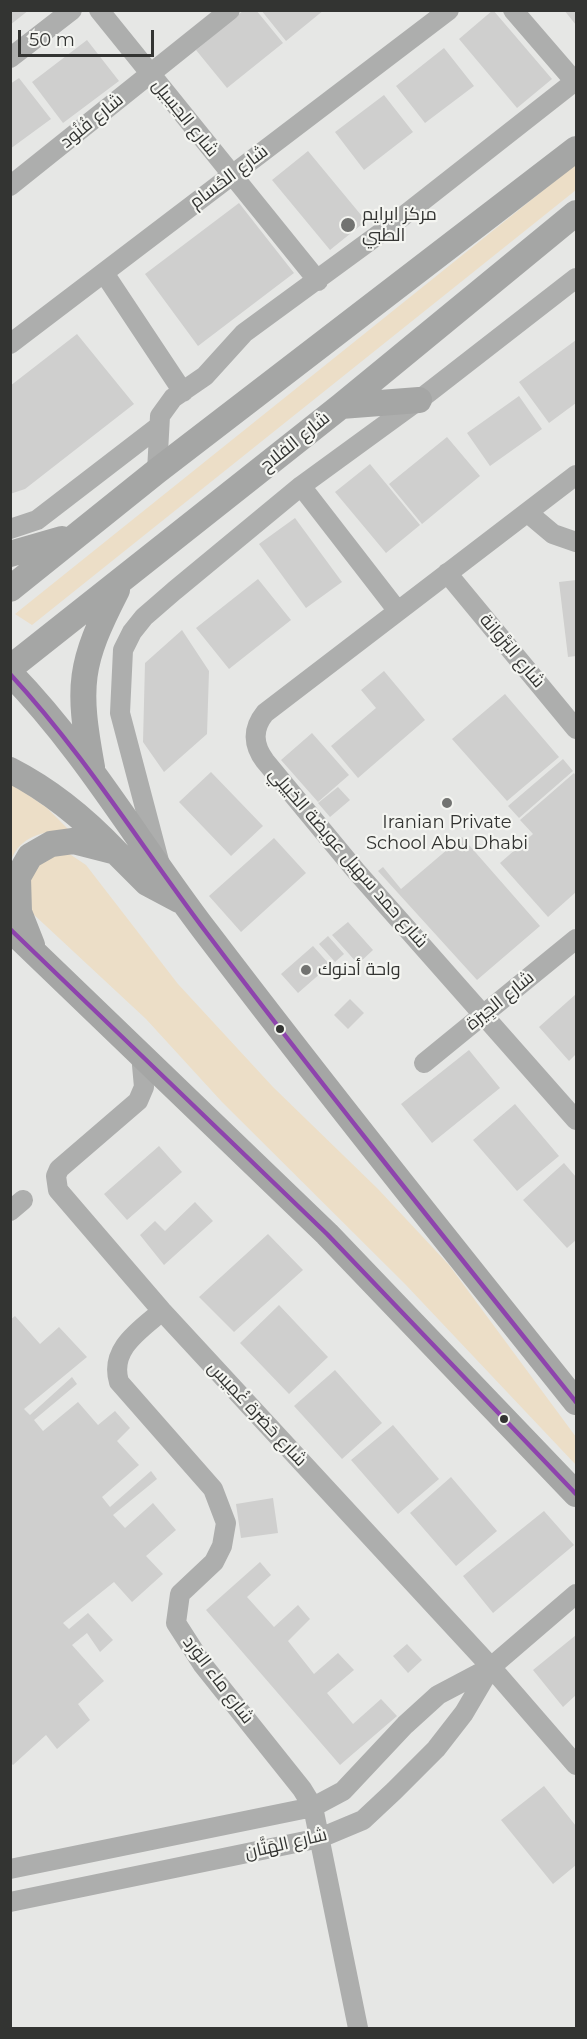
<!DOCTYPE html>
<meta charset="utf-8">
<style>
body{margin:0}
#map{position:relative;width:587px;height:2039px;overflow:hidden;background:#e6e7e5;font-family:Montserrat,sans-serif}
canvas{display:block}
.frame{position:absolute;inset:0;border:12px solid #333432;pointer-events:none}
.scale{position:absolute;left:18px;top:30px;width:136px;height:27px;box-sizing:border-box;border:3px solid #333432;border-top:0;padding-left:8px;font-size:18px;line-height:21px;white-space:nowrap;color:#333432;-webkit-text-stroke:4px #f4f5f1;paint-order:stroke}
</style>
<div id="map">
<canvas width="587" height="2039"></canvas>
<div class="frame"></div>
<div class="scale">50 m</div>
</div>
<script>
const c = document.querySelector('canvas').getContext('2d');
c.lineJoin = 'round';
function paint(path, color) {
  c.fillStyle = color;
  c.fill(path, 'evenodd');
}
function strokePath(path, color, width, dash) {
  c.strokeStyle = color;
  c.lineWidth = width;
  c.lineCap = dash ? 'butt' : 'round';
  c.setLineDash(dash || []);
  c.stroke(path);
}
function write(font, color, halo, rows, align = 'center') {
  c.font = font + ' Montserrat,Cairo,sans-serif';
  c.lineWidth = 4.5;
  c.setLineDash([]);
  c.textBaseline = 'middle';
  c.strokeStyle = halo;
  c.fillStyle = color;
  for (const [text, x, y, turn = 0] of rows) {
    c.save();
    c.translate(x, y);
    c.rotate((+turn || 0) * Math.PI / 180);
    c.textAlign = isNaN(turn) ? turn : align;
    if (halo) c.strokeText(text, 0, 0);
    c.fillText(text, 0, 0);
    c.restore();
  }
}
const green = new Path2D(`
 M576,164V190L32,625L15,614Z
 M11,783L47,808L70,831C45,830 21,835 11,860Z
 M65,851L86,865L178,984L273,1087L378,1189L449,1265L576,1437V1465L405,1284L222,1102L146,1019L31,912L30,863Z`);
const building = new Path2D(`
 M10,10H29L10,25Z
 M244,10H256L283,43L227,88L196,50Z
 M261,10H324L286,41Z
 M493,10L552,79L517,108L459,39Z
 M564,10H576V25Z
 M87,40L119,81L63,123L32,82Z
 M444,48L474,86L425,123L396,86Z
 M19,78L51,119L10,149V84Z
 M384,95L413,132L364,170L335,132Z
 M308,151L366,221L330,250L272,180Z
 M239,203L294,273L198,346L145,274Z
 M77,334L134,404L25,489L10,494V386Z
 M576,340V403L549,423L519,382Z
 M519,396L542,429L490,466L467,433Z
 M447,437L480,476L422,524L389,484Z
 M370,464L420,525L386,553L335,492Z
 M295,518L342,582L306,608L259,544Z
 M258,579L291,620L229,669L196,628Z
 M576,580V656L568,657L559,582Z
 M182,630L209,671L207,734L164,772L143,742L145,663Z
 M384,671L425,720L358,778L331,746L376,708L361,690Z
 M505,694L559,757L507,801L452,739Z
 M312,733L349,775L318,802L281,760Z
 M563,759L573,771L519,818L508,806Z
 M211,772L263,826L231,856L179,802Z
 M574,773L576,776V892L548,917L500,863L533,834L520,820Z
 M338,787L350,800L330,817L318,803Z
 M462,837L540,926L477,980L378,871L383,867L401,889Z
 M274,838L306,873L241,932L209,896Z
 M348,922L373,950L358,964L332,935Z
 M328,936L344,954L335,962L319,944Z
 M313,946L330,965L298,993L281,974Z
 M576,994V1054L569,1061L539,1027Z
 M350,999L364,1013L348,1029L334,1015Z
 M469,1050L500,1088L432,1143L401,1104Z
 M515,1104L559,1156L517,1191L473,1140Z
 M159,1146L182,1172L127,1220L104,1194Z
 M564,1163L576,1177V1240L567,1248L523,1200Z
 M195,1202L213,1221L164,1265L140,1235L155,1221L165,1231Z
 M268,1234L303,1270L234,1332L199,1297Z
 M279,1305L328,1357L289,1394L240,1343Z
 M15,1316L40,1344L59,1327L87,1357L24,1409L30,1415L72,1377L77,1384L34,1420L43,1431L78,1402L98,1425L115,1411L130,1428L117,1441L139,1465L102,1497L110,1507L151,1471L157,1479L113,1515L125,1528L153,1503L176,1530L146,1556L163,1574L132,1602L114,1582L63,1623L69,1629L88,1613L113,1640L100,1652L87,1633L72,1645L104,1681L78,1704L90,1720L57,1749L46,1735L13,1765L10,1762V1320Z
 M335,1370L382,1423L342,1459L294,1406Z
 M393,1425L439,1479L398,1514L351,1460Z
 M451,1477L497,1531L456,1566L410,1513Z
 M273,1498L278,1533L241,1538L236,1504Z
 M544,1511L574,1545L493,1613L463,1576Z
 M260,1562L271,1575L247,1597L274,1627L298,1605L310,1619L288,1641L314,1674L338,1653L354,1670L327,1693L353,1724L381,1699L397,1716L340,1765L206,1610Z
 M576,1635V1695L563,1707L533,1670Z
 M407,1644L422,1660L408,1673L393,1656Z
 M544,1786L576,1826V1865L553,1884L501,1820Z`);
const minor = new Path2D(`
 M99,10L318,281
 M513,10L576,83
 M10,58L72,10
 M10,186L230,10
 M104,273L183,392
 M10,344L449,10
 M157,471L160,416L173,398L205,376L244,333L397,221L574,82
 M576,475L265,713C252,729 253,745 265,761L356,871L576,1120
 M301,486L397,610
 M528,513L553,534L576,542
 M10,529L37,520L158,427
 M447,573L576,729
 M159,861L120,713L123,650L132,632L144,617L174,591L301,486L419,400L576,278
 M141,1054L144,1087L138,1101L59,1169L56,1176L58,1190L162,1311L491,1667L576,1765
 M424,1063L576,939
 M10,1211L23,1200
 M162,1311C140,1330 109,1349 119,1382L213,1489L226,1523L222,1546L214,1562L180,1594L176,1623L203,1665L302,1789L313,1807L358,2028
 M10,1869L313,1807L343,1791L405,1725L438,1695L491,1667L576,1594
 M10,1902L320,1838L363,1820L394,1791L436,1749L464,1713L491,1667`);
const major = new Path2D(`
 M341,406L419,400
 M10,554L62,539
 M10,589L157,471L576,149
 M10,668L341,406L576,213
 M10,673C86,751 140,846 206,932C327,1091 451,1246 576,1402
 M92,767C77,685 79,664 117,590
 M10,770C51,791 85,819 116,852
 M10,929L327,1234L576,1494
 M32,945L19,912L18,877L30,856L51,844L73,841L116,852L147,883L179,900`);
const bus1 = new Path2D(`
 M10,674C84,754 141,846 206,932C326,1091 451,1246 576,1402
 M10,929L327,1234L576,1494`);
const markers = [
 [348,225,8,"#727371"],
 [447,803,6,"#727371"],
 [306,970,6,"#727371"],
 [280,1029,5,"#333432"],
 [504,1419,5,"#333432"]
];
const streetNames = [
 ["شارع الحِسِيل",185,118,51],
 ["شارع فُنُود",92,121,-39],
 ["شارع الحُسام",229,177,-37],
 ["شارع الفلاح",295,442,-39],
 ["شارع البَرَّوانة",512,651,50],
 ["شارع حمد سهيل عويضة الخييلي",348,858,49],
 ["شارع الجِيرَة",500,1001,-39],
 ["شارع حَضرة غُمِيس",257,1414,47],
 ["شارع ماء الوَرد",218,1680,53],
 ["شارع الهَتَّان",286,1844,-13]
];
const poiNames = [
 ["مركز ابرايم",362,215],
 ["الطبي",362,236],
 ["Iranian Private",447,823,"center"],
 ["School Abu Dhabi",447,844,"center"],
 ["واحة أدنوك",318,970]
];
paint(green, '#ecdec7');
paint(building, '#cfcfce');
strokePath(minor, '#adaead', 20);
strokePath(major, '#a5a6a5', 26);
strokePath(bus1, '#8e44ad', 4.5);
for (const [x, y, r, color] of markers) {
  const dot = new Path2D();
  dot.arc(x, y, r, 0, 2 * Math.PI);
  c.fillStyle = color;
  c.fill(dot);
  strokePath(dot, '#f4f5f1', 2);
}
write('18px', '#333432', '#f4f5f1', streetNames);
write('18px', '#333432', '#f4f5f1', poiNames, 'left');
</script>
